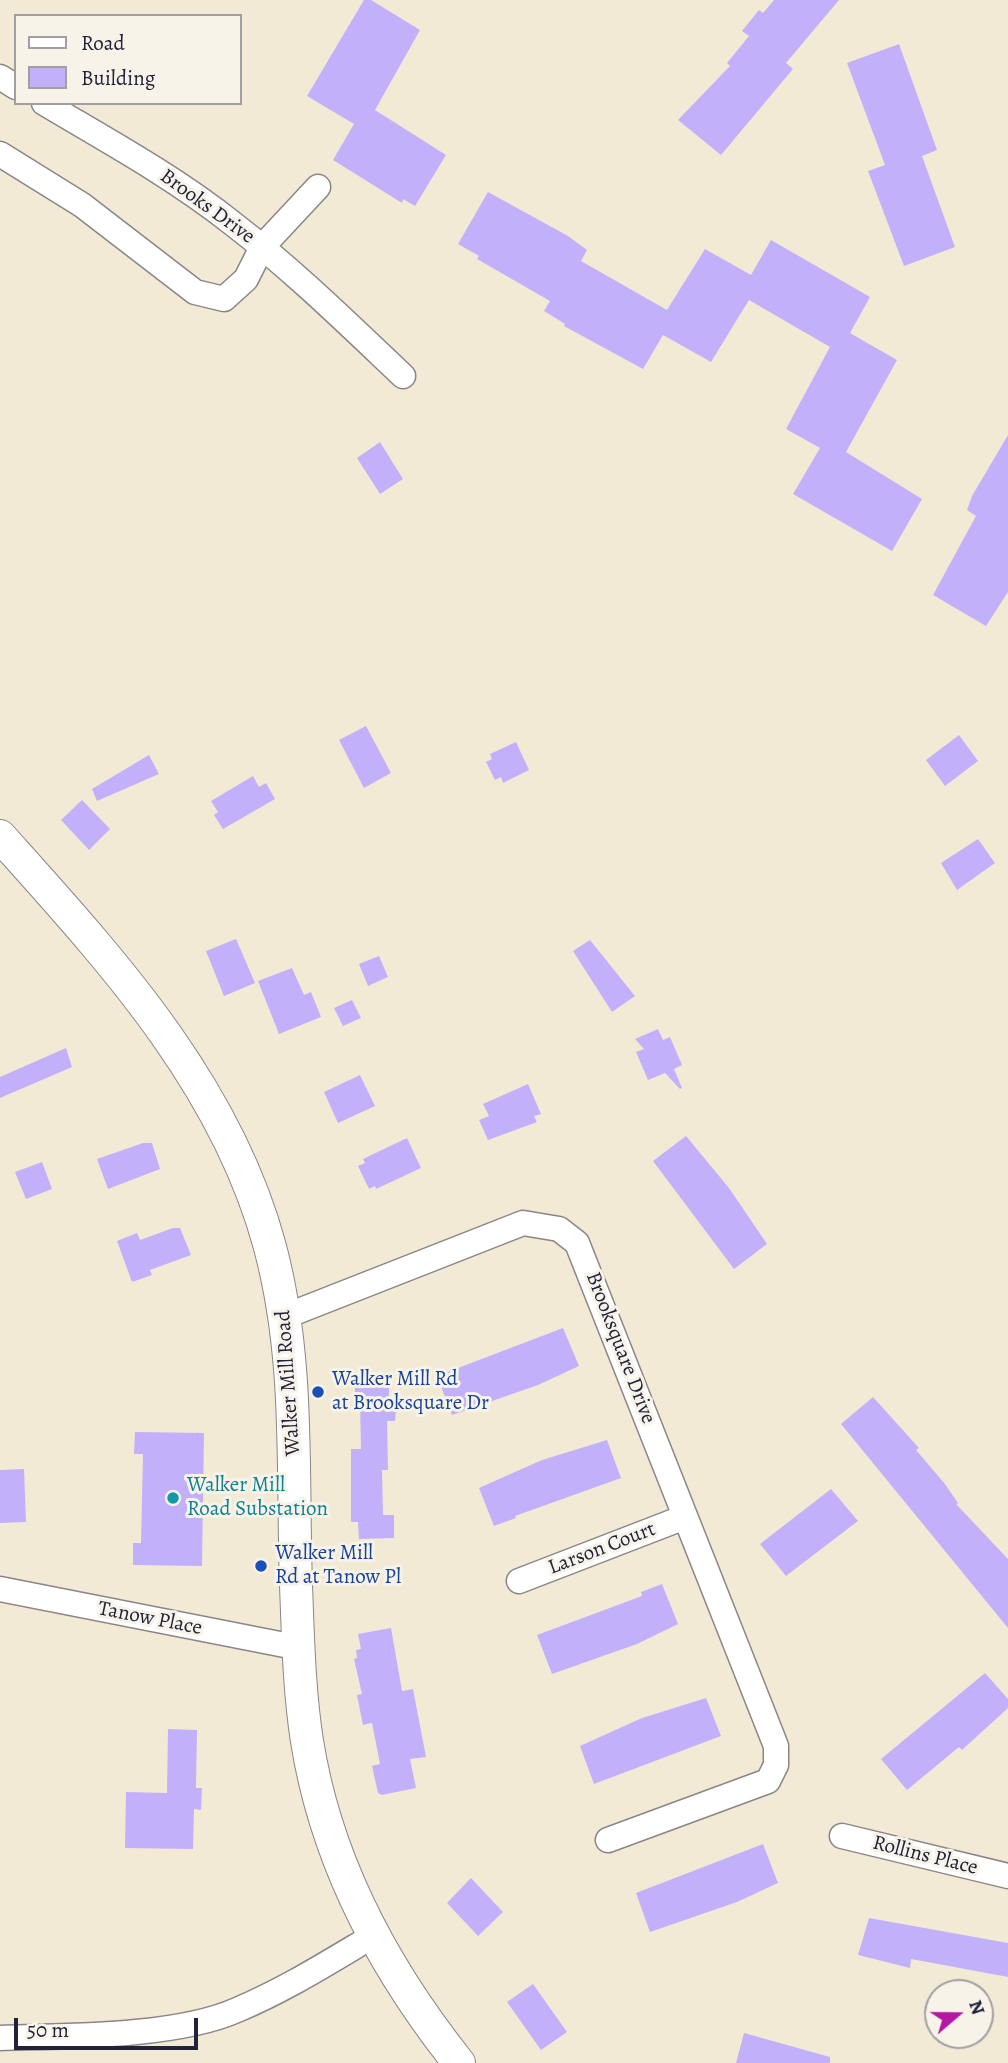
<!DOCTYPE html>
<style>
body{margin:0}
#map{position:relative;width:1008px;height:2063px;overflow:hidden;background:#f2ead5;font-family:Alegreya,serif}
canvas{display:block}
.legend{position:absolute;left:14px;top:14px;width:228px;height:91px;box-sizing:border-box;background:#f7f3e8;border:2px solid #a29fa3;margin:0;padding:9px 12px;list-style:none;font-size:21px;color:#22223b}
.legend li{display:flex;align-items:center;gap:14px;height:35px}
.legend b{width:35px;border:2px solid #a29fa3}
.north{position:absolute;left:924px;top:1979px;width:70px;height:70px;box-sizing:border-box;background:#f7f3e8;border:2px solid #a29fa3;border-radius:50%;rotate:70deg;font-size:19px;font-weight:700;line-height:28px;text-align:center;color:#22223b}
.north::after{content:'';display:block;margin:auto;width:24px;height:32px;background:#b5179e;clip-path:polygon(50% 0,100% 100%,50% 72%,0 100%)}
.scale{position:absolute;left:14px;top:2018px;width:184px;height:32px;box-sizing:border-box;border:4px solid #22223b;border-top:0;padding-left:9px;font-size:21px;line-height:24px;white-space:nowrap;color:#22223b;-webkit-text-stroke:5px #f7f3e8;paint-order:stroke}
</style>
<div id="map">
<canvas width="1008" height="2063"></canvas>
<ul class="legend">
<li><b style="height:9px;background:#fff"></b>Road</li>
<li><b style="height:19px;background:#c3b0fb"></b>Building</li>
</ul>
<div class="north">N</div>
<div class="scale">50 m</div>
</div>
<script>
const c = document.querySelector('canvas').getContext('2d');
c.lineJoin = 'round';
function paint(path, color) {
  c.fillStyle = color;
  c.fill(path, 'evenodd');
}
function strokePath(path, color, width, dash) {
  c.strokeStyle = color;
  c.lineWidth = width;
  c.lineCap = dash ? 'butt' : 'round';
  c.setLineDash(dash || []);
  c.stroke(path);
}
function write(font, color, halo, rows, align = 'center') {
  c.font = font + ' Alegreya,serif';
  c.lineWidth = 6;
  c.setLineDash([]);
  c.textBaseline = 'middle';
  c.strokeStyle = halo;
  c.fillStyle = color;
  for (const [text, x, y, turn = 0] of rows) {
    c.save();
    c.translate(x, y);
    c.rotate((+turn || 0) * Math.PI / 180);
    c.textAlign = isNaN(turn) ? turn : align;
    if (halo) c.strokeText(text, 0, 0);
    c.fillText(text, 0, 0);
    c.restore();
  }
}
const building = new Path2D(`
 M364,0H371L420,30L375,110L446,155L415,206L403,199L402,203L333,160L354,124L307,96Z
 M774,0H839L786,63L793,69L721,155L678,120L730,66L727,63L749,36L742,31L759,10L763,13Z
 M899,44L937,150L922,156L955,247L904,266L868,171L885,165L847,63Z
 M488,192L568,236L587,250L581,261L667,310L705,249L751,275L771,240L870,297L850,333L897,360L846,452L922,499L892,551L793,494L820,448L786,429L830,347L749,300L711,362L663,335L643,369L564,326L565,324L544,311L550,301L477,259L479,256L458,244Z
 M1008,435V592L986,626L933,595L976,516L967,510L972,496Z
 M380,442L403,479L380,494L357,458Z
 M366,726L391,773L364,788L339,740Z
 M959,735L978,761L945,786L926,760Z
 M516,742L529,770L503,783L501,777L495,780L486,762L492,759L490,754Z
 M149,755L159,774L97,801L92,789Z
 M253,776L259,787L266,783L275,799L223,829L214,815L218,812L211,801Z
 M82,800L110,829L89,850L61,820Z
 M978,839L995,863L957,890L941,863Z
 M236,939L255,983L224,996L206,951Z
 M590,940L635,996L612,1012L573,951Z
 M379,956L388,977L368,986L359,964Z
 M292,968L304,995L311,992L321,1017L279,1034L258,981Z
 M352,1000L361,1018L343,1026L334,1008Z
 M658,1029L663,1040L670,1037L682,1065L674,1069L682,1088L680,1089L665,1073L648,1080L636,1052L644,1049L635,1039Z
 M66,1048L72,1067L0,1098V1077Z
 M360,1075L375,1106L338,1123L324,1092Z
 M528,1084L541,1114L534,1116L537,1122L488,1140L479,1120L489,1116L483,1104Z
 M686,1136L729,1188L767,1244L734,1269L653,1161Z
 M407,1138L421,1168L376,1189L375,1186L369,1189L358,1166L365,1163L363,1159Z
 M143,1143H152L160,1169L108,1189L97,1159Z
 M42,1162L52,1189L26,1199L15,1172Z
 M173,1228H180L191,1255L150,1270L152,1275L132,1282L117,1241L137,1233L140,1240Z
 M563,1328L579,1366L538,1385L452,1415L437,1376Z
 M355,1375H389V1398H397L395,1421H387L388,1470H382L383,1515H394V1538L359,1539L358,1522H351V1449H361L360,1398L355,1399Z
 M873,1397L919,1448L916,1450L945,1484L958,1503L956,1504L1008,1559V1628L841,1424Z
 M135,1432L204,1433L202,1566L133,1565V1543H141L143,1454H134Z
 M607,1440L621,1478L515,1516L516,1518L494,1526L479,1488L542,1460Z
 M24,1469L26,1522L0,1523V1470Z
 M831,1489L858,1521L786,1576L760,1544Z
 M662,1584L678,1624L637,1644L552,1674L537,1635L642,1596L641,1592Z
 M391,1628L402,1691L413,1689L426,1757L410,1759L416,1788L382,1795L378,1793L372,1766L380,1764L372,1723L363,1725L357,1695L362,1694L354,1659L357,1658L356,1650L361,1649L358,1634Z
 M985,1673L1008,1699V1708L962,1750L959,1747L907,1790L881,1759Z
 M706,1698L721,1736L594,1784L580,1746L642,1718Z
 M168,1729L197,1730L196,1788H202L201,1810L194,1809L193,1849L125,1848L126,1792L167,1793Z
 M763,1844L778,1883L737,1902L650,1932L636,1893Z
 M471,1878L503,1912L478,1936L447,1903Z
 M869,1918L1008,1943V1977L911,1959L910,1968L858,1955Z
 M533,1984L567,2032L541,2050L507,2002Z
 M744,2033L830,2057V2063H736Z`);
const minor = new Path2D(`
 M0,77L16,87
 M44,103C108,141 174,177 232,223C293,270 347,323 403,376
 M0,154L82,205L195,292L224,299L246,279L262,247L318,187
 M286,1316L523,1223L559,1229L577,1243L776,1746V1765L768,1781L608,1840
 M519,1581L685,1517
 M0,1589L300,1648
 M842,1836L1008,1876
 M0,2038C68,2036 176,2037 237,2010C285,1990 329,1962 373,1936`);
const tertiary = new Path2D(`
 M0,836C110,959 226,1083 270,1247C300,1360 292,1469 296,1585C298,1636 299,1690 307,1741C326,1861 384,1969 459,2063`);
const markers = [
 [318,1392,7,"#1a4fb4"],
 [173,1498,7,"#0f9aa8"],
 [261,1566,7,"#1a4fb4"]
];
const streetNames = [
 ["Brooks Drive",207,207,36],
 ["Brooksquare Drive",620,1348,69],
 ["Walker Mill Road",289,1383,-94],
 ["Larson Court",602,1549,-21],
 ["Tanow Place",150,1619,11],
 ["Rollins Place",925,1856,14]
];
const transitNames = [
 ["Walker Mill Rd",332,1380],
 ["at Brooksquare Dr",332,1404],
 ["Walker Mill",275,1554],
 ["Rd at Tanow Pl",275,1578]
];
const cultureNames = [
 ["Walker Mill",187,1486],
 ["Road Substation",187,1510]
];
paint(building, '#c3b0fb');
strokePath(minor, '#8a8688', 27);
strokePath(tertiary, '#8a8688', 34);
strokePath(minor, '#fff', 24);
strokePath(tertiary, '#fff', 32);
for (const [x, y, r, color] of markers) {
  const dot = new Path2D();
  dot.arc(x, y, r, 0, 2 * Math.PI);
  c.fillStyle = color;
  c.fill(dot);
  strokePath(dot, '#f7f3e8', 2.5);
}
write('21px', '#22223b', '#f7f3e8', streetNames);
write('21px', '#164399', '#f7f3e8', transitNames, 'left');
write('21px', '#0d838f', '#f7f3e8', cultureNames, 'left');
</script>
